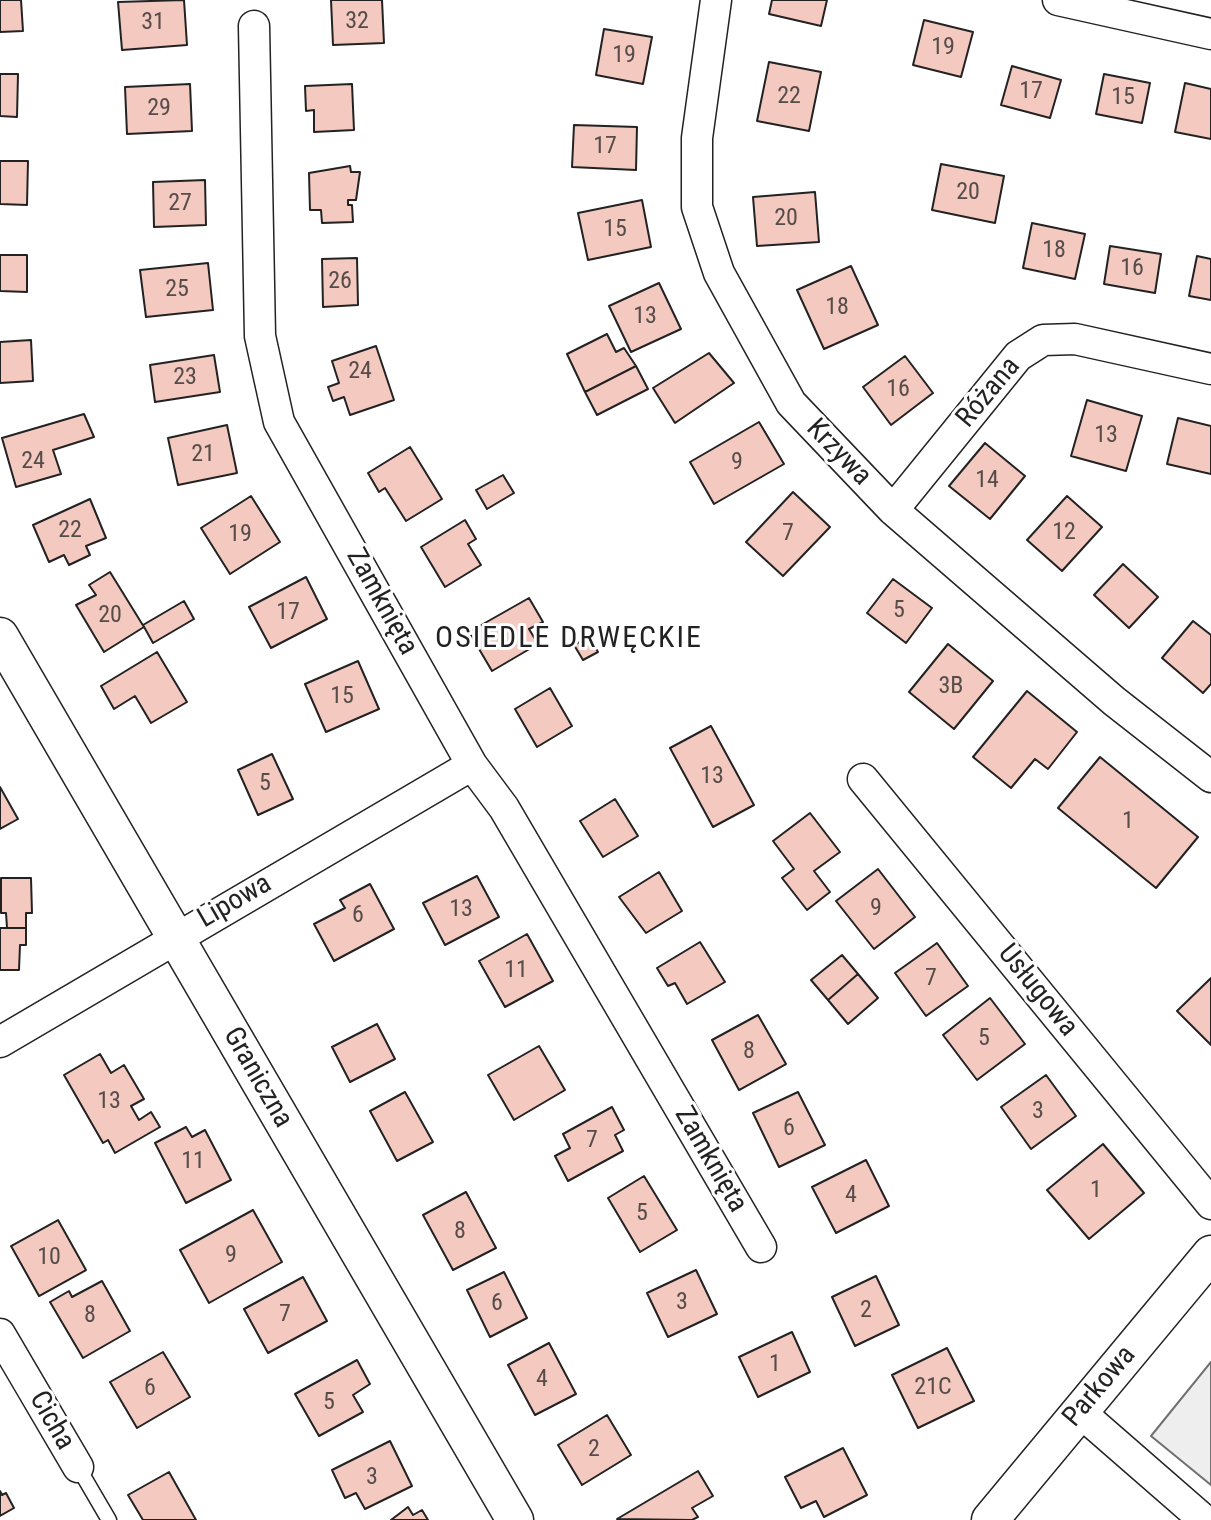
<!DOCTYPE html>
<meta charset="utf-8">
<style>
body{margin:0}
canvas{display:block;background:#fff}
</style>
<canvas width="1211" height="1520"></canvas>
<script>
const c = document.querySelector('canvas').getContext('2d');
c.lineJoin = 'round';
function paint(path, color) {
  c.fillStyle = color;
  c.fill(path, 'evenodd');
}
function strokePath(path, color, width, dash) {
  c.strokeStyle = color;
  c.lineWidth = width;
  c.lineCap = dash ? 'butt' : 'round';
  c.setLineDash(dash || []);
  c.stroke(path);
}
function write(font, color, halo, rows, align = 'center') {
  c.font = font + ' "Roboto Condensed",sans-serif';
  c.lineWidth = 6;
  c.setLineDash([]);
  c.textBaseline = 'middle';
  c.strokeStyle = halo;
  c.fillStyle = color;
  for (const [text, x, y, turn = 0] of rows) {
    c.save();
    c.translate(x, y);
    c.rotate((+turn || 0) * Math.PI / 180);
    c.textAlign = isNaN(turn) ? turn : align;
    if (halo) c.strokeText(text, 0, 0);
    c.fillText(text, 0, 0);
    c.restore();
  }
}
const green = new Path2D(`
 M1211,1362V1485L1151,1436Z`);
const building = new Path2D(`
 M0,0H21L23,31L0,32Z
 M184,0L187,45L122,50L118,2Z
 M331,0H382L384,43L333,45Z
 M772,0H827L821,26L769,14Z
 M924,20L973,32L961,77L913,65Z
 M604,29L652,37L643,84L596,75Z
 M769,62L821,72L809,131L757,121Z
 M1012,66L1061,80L1050,118L1001,105Z
 M0,74H18L17,117L0,116Z
 M1104,74L1150,83L1142,123L1096,114Z
 M1185,83L1211,89V139L1175,132Z
 M190,84L192,131L127,134L125,87Z
 M352,84L354,130L314,132V110L306,111L305,86Z
 M574,125L637,127L636,170L572,167Z
 M0,161H28L27,205L0,204Z
 M941,164L1004,176L995,223L932,210Z
 M350,166L351,172H360L356,200H348V205H352L353,222L322,223L321,210H310L309,173Z
 M205,180L206,225L154,227L153,182Z
 M815,192L819,242L757,246L753,197Z
 M642,200L651,247L588,260L578,213Z
 M1032,223L1085,234L1075,279L1023,268Z
 M1110,246L1161,254L1155,293L1104,284Z
 M0,255H27V292L0,291Z
 M1197,256L1211,259V300L1189,296Z
 M357,258L358,305L323,307L322,259Z
 M208,263L213,310L146,317L140,270Z
 M851,266L878,325L824,349L797,290Z
 M659,283L681,329L631,352L609,306Z
 M607,334L616,352L624,348L636,366L585,392L567,354Z
 M31,340L33,381L0,383V342Z
 M376,346L394,400L350,415L344,397L333,401L328,387L339,383L332,361Z
 M709,353L734,383L675,423L653,388Z
 M214,355L220,392L155,402L150,365Z
 M905,356L933,393L891,425L863,387Z
 M636,366L648,389L597,415L585,392Z
 M1087,400L1142,416L1126,471L1071,456Z
 M84,414L94,437L53,450L61,474L16,487L2,438Z
 M1178,418L1211,426V474L1167,464Z
 M759,422L784,464L714,504L690,462Z
 M227,425L237,473L178,485L168,438Z
 M985,443L1025,476L990,519L949,486Z
 M410,447L442,499L406,521L385,488L379,492L368,473Z
 M503,475L514,493L487,509L476,490Z
 M793,492L830,527L783,576L746,542Z
 M251,496L280,542L230,574L201,528Z
 M1067,496L1102,527L1062,571L1027,540Z
 M90,499L106,538L86,546L90,555L69,565L64,555L49,562L33,525Z
 M465,520L476,539L468,544L481,565L445,587L421,547Z
 M1123,564L1158,597L1129,628L1094,595Z
 M110,572L144,627L104,652L76,605L96,595L89,585Z
 M306,577L327,619L271,648L249,607Z
 M893,579L932,608L906,643L867,613Z
 M529,598L543,622L529,629L538,644L492,671L469,632Z
 M184,601L194,619L153,643L143,625Z
 M1193,621L1211,635V684L1203,693L1162,658Z
 M589,637L598,652L583,660L574,645Z
 M948,644L993,681L954,729L909,692Z
 M157,652L187,702L151,723L135,696L114,709L101,686Z
 M358,661L379,709L326,732L305,684Z
 M550,688L572,726L537,747L515,709Z
 M1027,691L1077,732L1048,769L1035,759L1011,788L973,757Z
 M711,726L754,805L713,827L670,748Z
 M272,754L293,799L258,815L238,770Z
 M1100,757L1198,837L1156,888L1058,808Z
 M0,787L18,819L0,829Z
 M615,799L638,836L603,857L580,821Z
 M810,813L840,852L814,871L830,892L807,910L782,878L794,869L773,841Z
 M878,869L915,917L874,949L836,901Z
 M659,872L682,911L646,933L619,897Z
 M477,876L499,917L445,945L423,903Z
 M1,878H31L32,913H26V928H7L6,913H1Z
 M370,884L394,929L334,961L314,924L345,908L340,900Z
 M0,928H26V945H20L19,970H0Z
 M527,934L553,981L505,1007L479,961Z
 M700,942L725,982L687,1004L675,983L668,986L657,968Z
 M937,943L968,986L926,1016L895,973Z
 M842,955L858,974L828,1000L811,980Z
 M858,974L878,998L848,1024L828,1000Z
 M1211,978V1045L1177,1011Z
 M990,998L1025,1044L977,1080L943,1035Z
 M758,1015L786,1064L739,1090L712,1040Z
 M377,1024L395,1059L350,1082L332,1047Z
 M539,1046L565,1090L514,1120L488,1075Z
 M100,1054L111,1073L124,1065L144,1099L131,1106L139,1120L151,1112L160,1127L115,1153L108,1140L103,1143L64,1075Z
 M1046,1075L1076,1116L1031,1149L1001,1107Z
 M405,1092L433,1142L397,1161L370,1111Z
 M798,1092L825,1145L779,1167L753,1113Z
 M612,1107L624,1130L615,1135L623,1151L568,1181L555,1156L570,1148L563,1134Z
 M186,1127L192,1137L205,1130L231,1180L186,1203L155,1143Z
 M1103,1144L1144,1193L1089,1239L1047,1190Z
 M866,1160L889,1206L836,1233L812,1187Z
 M644,1176L677,1230L640,1252L608,1198Z
 M466,1192L496,1248L453,1270L423,1215Z
 M253,1210L282,1262L209,1303L180,1250Z
 M58,1220L86,1270L39,1296L11,1246Z
 M696,1270L717,1314L668,1337L647,1293Z
 M504,1272L527,1318L490,1337L467,1290Z
 M876,1276L899,1325L855,1346L832,1297Z
 M303,1277L327,1321L268,1353L244,1309Z
 M102,1281L130,1331L83,1358L50,1302L69,1291L72,1297Z
 M792,1332L810,1372L758,1397L739,1357Z
 M549,1343L576,1394L535,1415L508,1365Z
 M947,1348L974,1401L918,1428L892,1375Z
 M163,1352L190,1397L137,1428L110,1382Z
 M357,1360L370,1384L353,1395L363,1412L319,1436L295,1394Z
 M607,1415L631,1455L582,1485L558,1445Z
 M390,1441L412,1486L365,1509L356,1493L345,1498L332,1470Z
 M843,1448L867,1495L824,1517L816,1501L801,1508L785,1477Z
 M698,1471L713,1496L692,1508L698,1517L692,1520L617,1519Z
 M169,1472L196,1520H143L128,1495Z
 M0,1491L2,1495L6,1493L14,1508L0,1516Z
 M408,1507L413,1515L422,1510L428,1520H391Z`);
const service = new Path2D(`
 M78,1467L109,1520`);
const minor = new Path2D(`
 M716,0L697,138V207L719,273L791,403L893,510L1114,701L1211,777
 M1058,0L1211,34
 M254,26L260,336L279,422L472,765L504,808L761,1247
 M893,510L1018,356L1043,340L1075,339L1211,369
 M863,779L1211,1204
 M0,1042L472,765
 M0,1334L78,1467
 M1080,1412L1204,1520`);
const tertiary = new Path2D(`
 M0,636L515,1520
 M990,1520L1211,1254`);
const numberNames = [
 ["32",357,22],
 ["31",153,23],
 ["19",943,48],
 ["19",624,56],
 ["17",1031,92],
 ["22",789,97],
 ["15",1123,98],
 ["29",159,109],
 ["17",605,147],
 ["20",968,193],
 ["27",180,204],
 ["20",786,219],
 ["15",615,230],
 ["18",1054,251],
 ["16",1132,269],
 ["26",340,282],
 ["25",177,290],
 ["18",837,308],
 ["13",645,317],
 ["24",360,372],
 ["23",185,378],
 ["16",898,390],
 ["13",1106,436],
 ["21",203,455],
 ["24",33,462],
 ["9",737,463],
 ["14",987,481],
 ["22",70,531],
 ["12",1064,533],
 ["7",788,534],
 ["19",240,535],
 ["5",899,611],
 ["17",288,613],
 ["20",110,616],
 ["3B",951,687],
 ["15",342,697],
 ["13",712,777],
 ["5",265,784],
 ["1",1128,822],
 ["9",876,909],
 ["13",461,910],
 ["6",358,916],
 ["11",516,971],
 ["7",931,979],
 ["5",984,1039],
 ["8",749,1052],
 ["13",109,1102],
 ["3",1038,1112],
 ["6",789,1129],
 ["7",592,1141],
 ["11",193,1162],
 ["1",1096,1191],
 ["4",851,1196],
 ["5",642,1214],
 ["8",460,1232],
 ["9",231,1256],
 ["10",49,1258],
 ["3",682,1303],
 ["6",497,1304],
 ["2",866,1311],
 ["7",285,1315],
 ["8",90,1316],
 ["1",775,1365],
 ["4",542,1380],
 ["21C",933,1388],
 ["6",150,1389],
 ["5",329,1403],
 ["2",594,1450],
 ["3",372,1478]
];
const streetNames = [
 ["Różana",989,393,-50],
 ["Krzywa",838,453,46],
 ["Zamknięta",381,602,61],
 ["Lipowa",235,902,-30],
 ["Usługowa",1037,991,51],
 ["Graniczna",257,1078,60],
 ["Zamknięta",710,1160,60],
 ["Parkowa",1100,1387,-50],
 ["Cicha",51,1421,60]
];
const neighbourhoodNames = [
 ["OSIEDLE DRWĘCKIE",569,639]
];
paint(green, '#eee');
strokePath(green, '#6f6f6f', 2);
paint(building, '#f3c9c0');
strokePath(building, '#222', 2);
strokePath(service, '#222', 17);
strokePath(minor, '#222', 33);
strokePath(tertiary, '#222', 39);
strokePath(service, '#fff', 14);
strokePath(minor, '#fff', 30);
strokePath(tertiary, '#fff', 36);
write('24px', '#564c4a', null, numberNames);
write('28px', '#222', '#fff', streetNames);
c.letterSpacing = '2px';
write('30px', '#222', '#fff', neighbourhoodNames);
c.letterSpacing = '0px';
</script>
